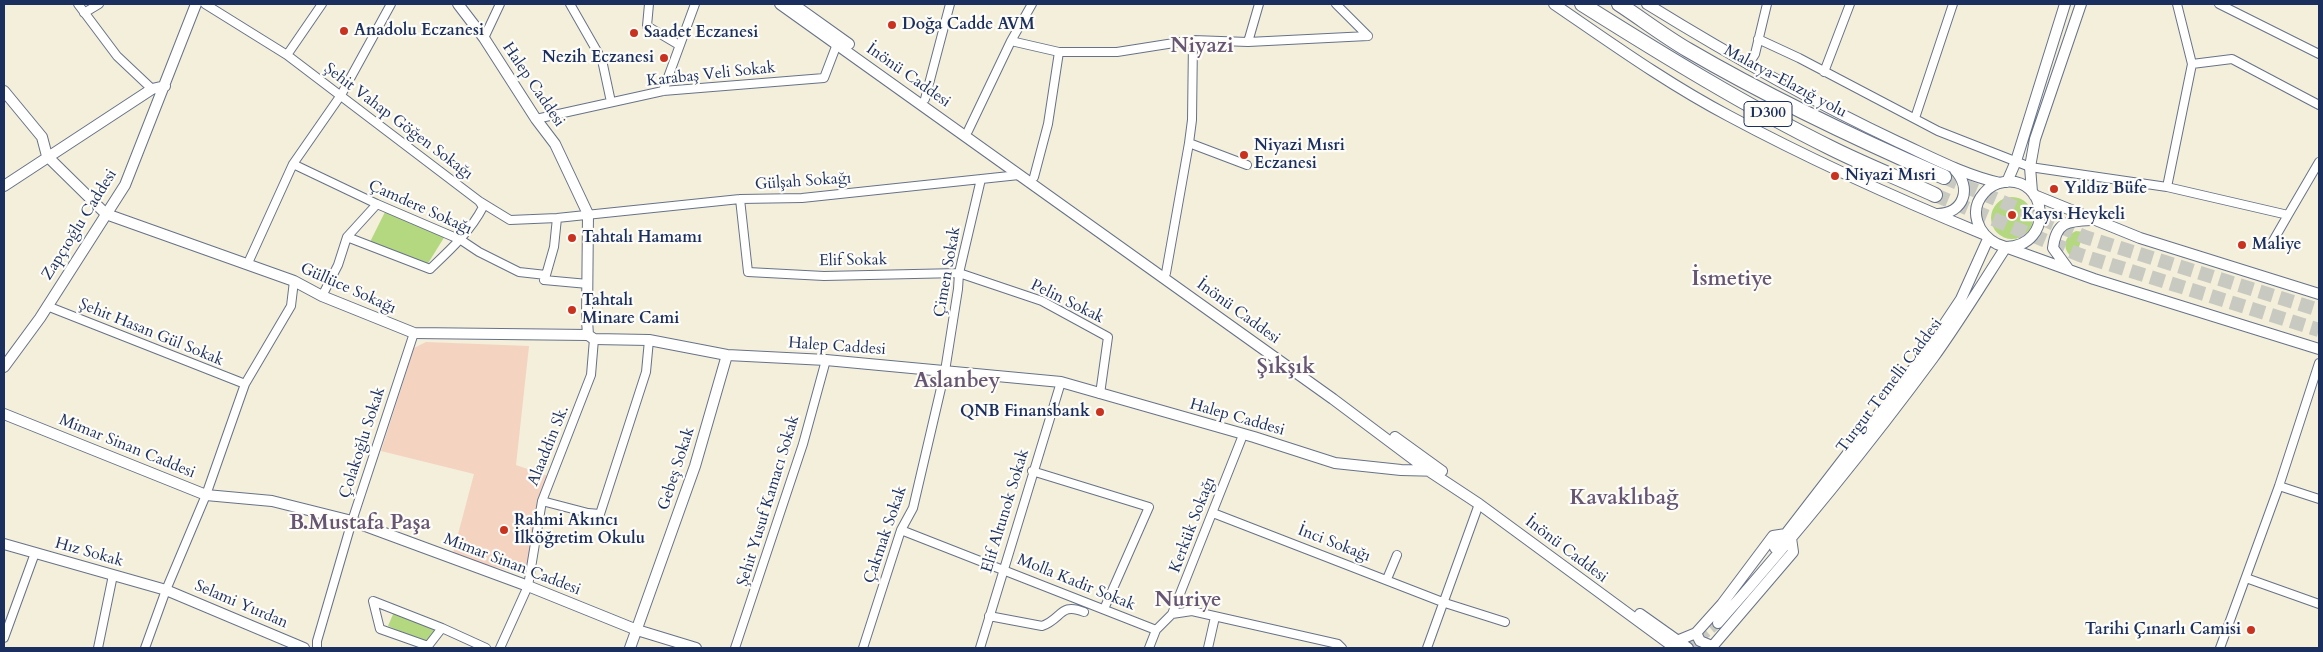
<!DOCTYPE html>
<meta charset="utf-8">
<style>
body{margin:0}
#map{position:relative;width:2323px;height:652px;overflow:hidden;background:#f3efda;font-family:Cardo,serif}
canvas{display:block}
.frame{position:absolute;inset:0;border:5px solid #1b2f5e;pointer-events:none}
</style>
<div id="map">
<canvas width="2323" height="652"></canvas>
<div class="frame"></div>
</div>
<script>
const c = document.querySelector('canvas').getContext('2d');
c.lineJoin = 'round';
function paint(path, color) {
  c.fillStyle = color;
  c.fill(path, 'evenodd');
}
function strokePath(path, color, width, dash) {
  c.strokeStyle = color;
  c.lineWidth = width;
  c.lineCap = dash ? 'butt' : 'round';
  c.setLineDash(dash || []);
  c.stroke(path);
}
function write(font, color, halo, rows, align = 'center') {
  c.font = font + ' Cardo,serif';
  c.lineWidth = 4.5;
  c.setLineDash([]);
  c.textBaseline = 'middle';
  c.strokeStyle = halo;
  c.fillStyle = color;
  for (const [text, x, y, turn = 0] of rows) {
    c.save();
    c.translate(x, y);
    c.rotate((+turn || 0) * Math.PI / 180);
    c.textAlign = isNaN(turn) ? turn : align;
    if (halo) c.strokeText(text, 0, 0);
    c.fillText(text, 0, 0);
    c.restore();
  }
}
const built = new Path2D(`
 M426,342L529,346L516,465L551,477L542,501L525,574L452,557L474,474L381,451L414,348Z`);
const green = new Path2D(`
 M1991 218a21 21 0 1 1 42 0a21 21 0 1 1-42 0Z
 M385,212L445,236L427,265L370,242Z
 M2076,231L2084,232L2075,259C2062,252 2062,237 2076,231Z
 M394,612L437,630L426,643L388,626Z`);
const secondaryTunnel = new Path2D(`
 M1688,648L1718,623`);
const highwayTunnel = new Path2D(`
 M1944,177L2085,237L2319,310
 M1935,195L2080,255L2319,330`);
const street = new Path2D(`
 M78,4L117,56L152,89
 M205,4L287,55L479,201L510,220L557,218L740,199L802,198L1019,175
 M570,4L602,60L611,102
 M649,4L647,26L679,45
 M1336,4L1368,36
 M2219,4L2319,54
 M84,13L99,4
 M484,38L500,4
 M1758,39L1799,58L1938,131L2030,167L2167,187L2288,215L2319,162
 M1011,41L1032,4
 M1248,42L1259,4
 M287,55L322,4
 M2192,64L2232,59L2319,105
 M1748,65L1755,54L1767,4
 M1824,72L1850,4
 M663,91L695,4
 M925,99L950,4
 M1915,118L1953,4
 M536,119L663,91L824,78L837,44
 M968,131L1011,41L1059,52H1117L1193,40
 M1189,143L1192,120L1193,40L1248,42L1368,36
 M293,164L377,204L461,240L479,252L519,272L546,275L544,280L588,284
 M1034,177L1048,124L1059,52
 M2167,187L2192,64L2177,4
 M740,199L748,272L824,276L959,273L1042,301L1108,337L1100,394
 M347,237L430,269C450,250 470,232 483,207L479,201
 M2273,241L2288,215
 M248,263L293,164L341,95L391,4
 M1166,273L1189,143L1247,165
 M546,275L554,247L557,218
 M322,296L338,265L347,237L377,204
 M47,306L245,384
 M1032,471L1149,507L1104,609
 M2279,486L2319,499
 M542,501L588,513L600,514L646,372L649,340
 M1213,513L1445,603L1505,622
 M901,530L1156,630
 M2246,578L2319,604
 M1387,579L1397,555
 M1172,614L1192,611L1338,644L1342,648
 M989,616L1042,626C1062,619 1060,602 1084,612
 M442,628L373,601L380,629L428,646L442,628L486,648
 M4,638L35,553
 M98,648L113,575
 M145,648L166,590L206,495L245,384L291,306L294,281
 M317,648V641L352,521L414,333
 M500,648L528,586L542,501L591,375L594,339
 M735,648L803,444L826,360
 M863,648L901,530L913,508L945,371L958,289L959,273L981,179
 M980,648L1061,382
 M1149,648L1156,630L1172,614L1243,435
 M1208,648L1215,617
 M1427,648L1479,504
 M2220,648L2279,486L2319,363`);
const secondary = new Path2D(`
 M458,4L484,38L536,119L555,144L588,214L587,320L588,335L594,339L649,340L727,355L826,360L1061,382L1254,437L1335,463L1401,470L1442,471
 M780,4L1333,399L1429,471L1479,504L1675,648
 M793,4L849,44
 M1554,4C1611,43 1668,84 1729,116C1811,160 1898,199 1983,234
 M1647,4C1728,54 1811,101 1898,142C1931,157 1964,175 2000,183
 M4,91L42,137L47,156L106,214L294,281L322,296L414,333L588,335
 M2007,182L2016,161L2065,4
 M4,186L152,89L165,86
 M2032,192L2030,167L2035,139L2081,4
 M2034,195L2140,238L2319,294
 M1938,214C1964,213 1972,188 1955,170
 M2006,247C2055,246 2048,176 2004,182C1996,183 1989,187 1984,193C1968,211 1978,234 1997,244L2094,279L2319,349
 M2069,270L2053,248C2056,222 2067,221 2091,220
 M4,367L40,318L125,185L196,4
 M4,414L206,495L272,501L352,521L528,586L637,630L696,648
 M1395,437L1442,471
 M4,544L166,590L304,648
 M1775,548L1923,356L1961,299L1988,239
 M1640,614L1688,648
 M1718,623C1793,538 1866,449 1933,358C1959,322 1982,284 2006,247
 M1696,633L1700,641L1712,646
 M1679,640L1696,633L1722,604L1773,536L1786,534
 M630,648L695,466L727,355
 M1711,648L1793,552L1791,538`);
const highway = new Path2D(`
 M1582,4C1663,55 1746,106 1831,148C1865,165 1901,179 1935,195
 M1619,4C1642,19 1664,36 1688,50C1770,98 1857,139 1944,177`);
const markers = [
 [892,25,5,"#c8321e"],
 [344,31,5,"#c8321e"],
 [634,33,5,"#c8321e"],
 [664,58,5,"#c8321e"],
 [1244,155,5,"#c8321e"],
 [1835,176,5,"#c8321e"],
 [2054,189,5,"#c8321e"],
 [2012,215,5,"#c8321e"],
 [572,238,5,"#c8321e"],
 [2242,245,5,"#c8321e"],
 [572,310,5,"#c8321e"],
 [1100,412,5,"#c8321e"],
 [504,530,5,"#c8321e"],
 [2251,630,5,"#c8321e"]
];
const shields = [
 [1768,114,48]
];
const shieldNames = [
 ["D300",1768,114]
];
const poiNames = [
 ["Doğa Cadde AVM",902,25],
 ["Anadolu Eczanesi",354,31],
 ["Saadet Eczanesi",644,33],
 ["Nezih Eczanesi",654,58,"right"],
 ["Niyazi Mısri",1254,146],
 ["Eczanesi",1254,164],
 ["Niyazi Mısri",1845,176],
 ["Yıldız Büfe",2064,189],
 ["Kaysı Heykeli",2022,215],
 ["Tahtalı Hamamı",582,238],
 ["Maliye",2252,245],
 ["Tahtalı",582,301],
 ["Minare Cami",582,319],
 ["QNB Finansbank",1090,412,"right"],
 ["Rahmi Akıncı",514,521],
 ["İlköğretim Okulu",514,539],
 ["Tarihi Çınarlı Camisi",2241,630,"right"]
];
const streetNames = [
 ["Karabaş Veli Sokak",711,75,-6],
 ["İnönü Caddesi",908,76,35],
 ["Malatya-Elazığ yolu",1785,82,28],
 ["Halep Caddesi",533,85,56],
 ["Şehit Vahap Göğen Sokağı",398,122,37],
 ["Gülşah Sokağı",803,182,-4],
 ["Çamdere Sokağı",420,208,24],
 ["Zapçıoğlu Caddesi",80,225,-58],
 ["Elif Sokak",853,261,-1],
 ["Çimen Sokak",948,272,-80],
 ["Güllüce Sokağı",348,289,24],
 ["Pelin Sokak",1067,302,26],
 ["İnönü Caddesi",1238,312,36],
 ["Şehit Hasan Gül Sokak",151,333,22],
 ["Halep Caddesi",837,347,4],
 ["Turgut Temelli Caddesi",1890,386,-53],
 ["Halep Caddesi",1237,418,16],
 ["Çolakoğlu Sokak",363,443,-72],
 ["Alaaddin Sk.",549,446,-68],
 ["Mimar Sinan Caddesi",127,447,22],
 ["Gebeş Sokak",677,469,-72],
 ["Şehit Yusuf Kamacı Sokak",769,501,-73],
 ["Elif Altunok Sokak",1006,511,-73],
 ["Kerkük Sokağı",1193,525,-69],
 ["Çakmak Sokak",886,535,-71],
 ["İnci Sokağı",1334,544,21],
 ["İnönü Caddesi",1566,550,37],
 ["Hız Sokak",89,553,16],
 ["Mimar Sinan Caddesi",512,565,21],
 ["Molla Kadir Sokak",1076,583,22],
 ["Selami Yurdan",241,605,23]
];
const districtNames = [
 ["Niyazi",1202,47],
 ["İsmetiye",1732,280],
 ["Şıkşık",1286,368],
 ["Aslanbey",957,382],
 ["Kavaklıbağ",1624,499],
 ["B.Mustafa Paşa",360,524],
 ["Nuriye",1188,601]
];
paint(built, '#f4d3c1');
paint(green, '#b4d880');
strokePath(secondaryTunnel, '#c8c9c1', 10, [10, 5]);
strokePath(highwayTunnel, '#c8c9c1', 14, [14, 7]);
strokePath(street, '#677289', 10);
strokePath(secondary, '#677289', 12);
strokePath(highway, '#677289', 16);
strokePath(street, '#fff', 8);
strokePath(secondary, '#fff', 10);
strokePath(highway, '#fff', 14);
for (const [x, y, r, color] of markers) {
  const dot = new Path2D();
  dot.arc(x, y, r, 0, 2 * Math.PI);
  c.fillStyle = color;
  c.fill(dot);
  strokePath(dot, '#fdfcf7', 2);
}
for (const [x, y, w] of shields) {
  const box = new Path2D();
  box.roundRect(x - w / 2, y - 12.5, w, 25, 4);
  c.fillStyle = '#fdfcf7';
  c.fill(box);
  strokePath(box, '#1b2f5e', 1);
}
write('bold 15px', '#1b2f5e', null, shieldNames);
write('bold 16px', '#1b2f5e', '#fdfcf7', poiNames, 'left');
write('16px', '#1b2f5e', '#fdfcf7', streetNames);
write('bold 21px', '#665673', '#fdfcf7', districtNames);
</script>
